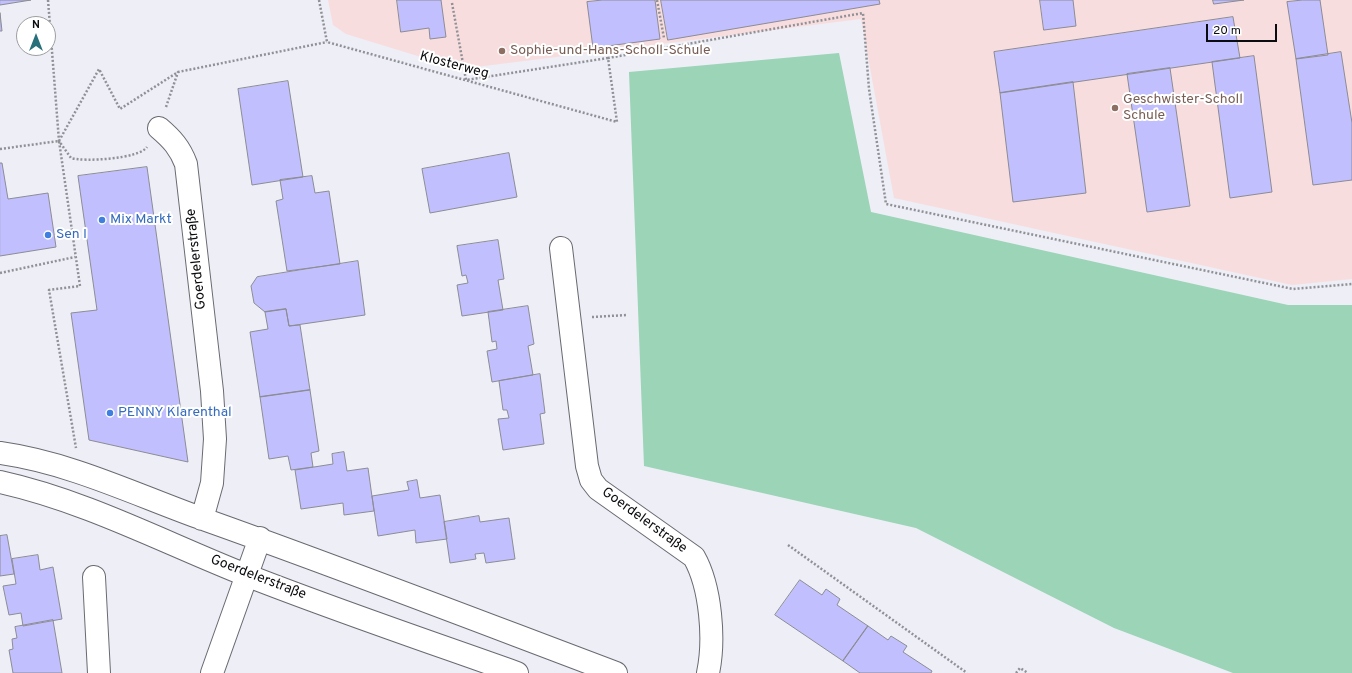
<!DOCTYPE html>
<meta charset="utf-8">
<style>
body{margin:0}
#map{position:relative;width:1352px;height:673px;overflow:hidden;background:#edeef6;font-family:Overpass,sans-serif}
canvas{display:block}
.north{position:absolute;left:16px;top:16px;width:40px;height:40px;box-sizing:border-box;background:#fff;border:1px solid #9d9e9f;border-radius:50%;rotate:0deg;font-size:11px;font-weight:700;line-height:16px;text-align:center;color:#0b0c0f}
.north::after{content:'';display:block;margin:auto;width:14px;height:18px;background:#277079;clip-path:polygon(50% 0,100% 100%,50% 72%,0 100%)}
.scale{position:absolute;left:1206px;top:24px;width:71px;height:18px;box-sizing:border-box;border:2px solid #0b0c0f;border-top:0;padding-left:5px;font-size:12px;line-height:14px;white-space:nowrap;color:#0b0c0f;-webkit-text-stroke:3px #fff;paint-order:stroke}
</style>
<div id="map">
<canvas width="1352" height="673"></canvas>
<div class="north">N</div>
<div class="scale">20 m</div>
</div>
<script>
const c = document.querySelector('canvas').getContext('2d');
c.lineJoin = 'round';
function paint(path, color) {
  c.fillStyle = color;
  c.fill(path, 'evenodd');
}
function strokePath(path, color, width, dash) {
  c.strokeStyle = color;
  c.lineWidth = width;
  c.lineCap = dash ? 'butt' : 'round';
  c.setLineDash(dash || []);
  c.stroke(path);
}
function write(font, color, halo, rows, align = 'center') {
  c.font = font + ' Overpass,sans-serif';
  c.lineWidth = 4;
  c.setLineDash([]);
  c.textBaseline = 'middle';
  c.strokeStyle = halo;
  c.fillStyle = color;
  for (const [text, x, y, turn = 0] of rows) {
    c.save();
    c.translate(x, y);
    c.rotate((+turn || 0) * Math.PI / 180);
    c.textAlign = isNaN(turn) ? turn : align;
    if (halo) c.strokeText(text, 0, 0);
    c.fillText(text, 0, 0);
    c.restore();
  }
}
const education = new Path2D(`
 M328,0H1352V279L1292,285L894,198L861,19L460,69L346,34L333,25Z`);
const green = new Path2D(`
 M839,53L871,212L1288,305H1352V673H1233L1114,628L916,528L644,466L629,72Z`);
const building = new Path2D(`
 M0,0H31L0,5Z
 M397,0H441L446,37L430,39L429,28L401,32Z
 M603,0H655L660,39L593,48L587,2Z
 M661,0H879L880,4L668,40Z
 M1040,0H1073L1076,26L1044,30Z
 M1213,0H1244L1214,4Z
 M1303,0H1320L1328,55L1296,59L1287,2Z
 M0,13L2,31H0Z
 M1233,17L1240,58L1000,93L994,52Z
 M1341,52L1352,123V180L1313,185L1296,59Z
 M1254,56L1272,192L1230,198L1212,62Z
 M1170,68L1190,206L1147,212L1127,74Z
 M288,81L303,177L252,185L238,89Z
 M1073,82L1086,193L1013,202L1000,93Z
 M509,153L517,197L430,213L422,169Z
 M0,163H2L8,199L48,193L56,247L0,256Z
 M147,167L188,462L89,440L71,313L97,310L78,176Z
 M312,176L315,193L329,191L340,264L287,271L276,201L283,199L280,180Z
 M498,240L504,279L498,280L503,310L462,316L457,285L468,283L466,275L462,276L457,246Z
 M358,261L365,315L289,326L286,309L265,312L254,303L251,286L257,277Z
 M528,306L534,344L528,346L533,375L492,382L487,351L497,349L496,341L492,342L488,312Z
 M286,309L289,326L300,325L310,390L260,397L250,332L268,329L265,312Z
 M540,374L545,413L540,414L544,444L503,450L498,419L509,418L507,410H503L499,381Z
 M310,390L319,451L311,453L313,467L291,470L288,456L269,459L260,397Z
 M344,452L347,471L368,468L374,511L344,515L343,503L301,509L295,470L333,464L332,454Z
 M417,480L420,498L440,495L447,539L416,543L415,530L378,536L372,496L409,490L407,482Z
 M479,516L480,522L509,518L515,559L486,563L484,553L475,554L476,559L450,563L444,522Z
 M7,535L14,574L0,576V536Z
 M38,555L40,570L53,567L62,619L23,626L21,613L9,615L3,586L16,584L12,559Z
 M800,580L822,595L826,589L840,599L837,605L868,626L843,661L775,615Z
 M53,620L62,673H13L9,650L13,649L12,639L17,638L15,627Z
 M868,626L888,640L891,636L907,646L903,652L932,671L931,673H860L843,661Z`);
const path = new Path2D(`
 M48,0L59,141L71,158C84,162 139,159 147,147
 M319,0L327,42L617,122L608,58L863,13L869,89L886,204L1293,289L1352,284
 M657,0L664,38
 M452,3L466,80L608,58
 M166,107L178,72
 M59,141L99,69L120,109L178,72L327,42
 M0,149L59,141L80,286L49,290L76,448
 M0,273L75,257
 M592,317L627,315
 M788,545L967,673
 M1016,673L1020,668L1028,673`);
const minor = new Path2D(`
 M159,128C172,139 180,148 186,164L212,391L215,439L212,483L202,519
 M561,248L587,466L591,480L598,489L694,557C711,587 715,640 708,673
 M0,453C71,463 136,495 203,519C341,568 478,621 616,673
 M0,482C86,501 165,543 246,575C335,610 427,641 517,673
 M94,577L99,673
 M212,673L260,538`);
const markers = [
 [502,51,4,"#8d6e63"],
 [1115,108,4,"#8d6e63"],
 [102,220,4,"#3f7fe0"],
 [48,235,4,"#3f7fe0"],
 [110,413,4,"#3f7fe0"]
];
const educationNames = [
 ["Sophie-und-Hans-Scholl-Schule",510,51],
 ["Geschwister-Scholl",1123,100],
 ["Schule",1123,116]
];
const streetNames = [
 ["Klosterweg",454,66,15],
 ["Goerdelerstraße",197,259,-96],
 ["Goerdelerstraße",644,521,36],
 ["Goerdelerstraße",258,578,21]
];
const shopNames = [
 ["Mix Markt",110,220],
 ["Sen I",56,235],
 ["PENNY Klarenthal",118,413]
];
paint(education, '#f8ddde');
paint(green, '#9bd4b6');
paint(building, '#c2bffe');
strokePath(building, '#8c8c94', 1);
strokePath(minor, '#696a71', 24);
strokePath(path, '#909197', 2.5, [2, 2]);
strokePath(minor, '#fff', 22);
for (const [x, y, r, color] of markers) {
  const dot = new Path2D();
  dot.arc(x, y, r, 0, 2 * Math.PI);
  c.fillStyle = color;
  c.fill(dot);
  strokePath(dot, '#fff', 1.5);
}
write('14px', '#785e54', '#fff', educationNames, 'left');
write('14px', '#0b0c0f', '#fff', streetNames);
write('14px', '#366cbe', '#fff', shopNames, 'left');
</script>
